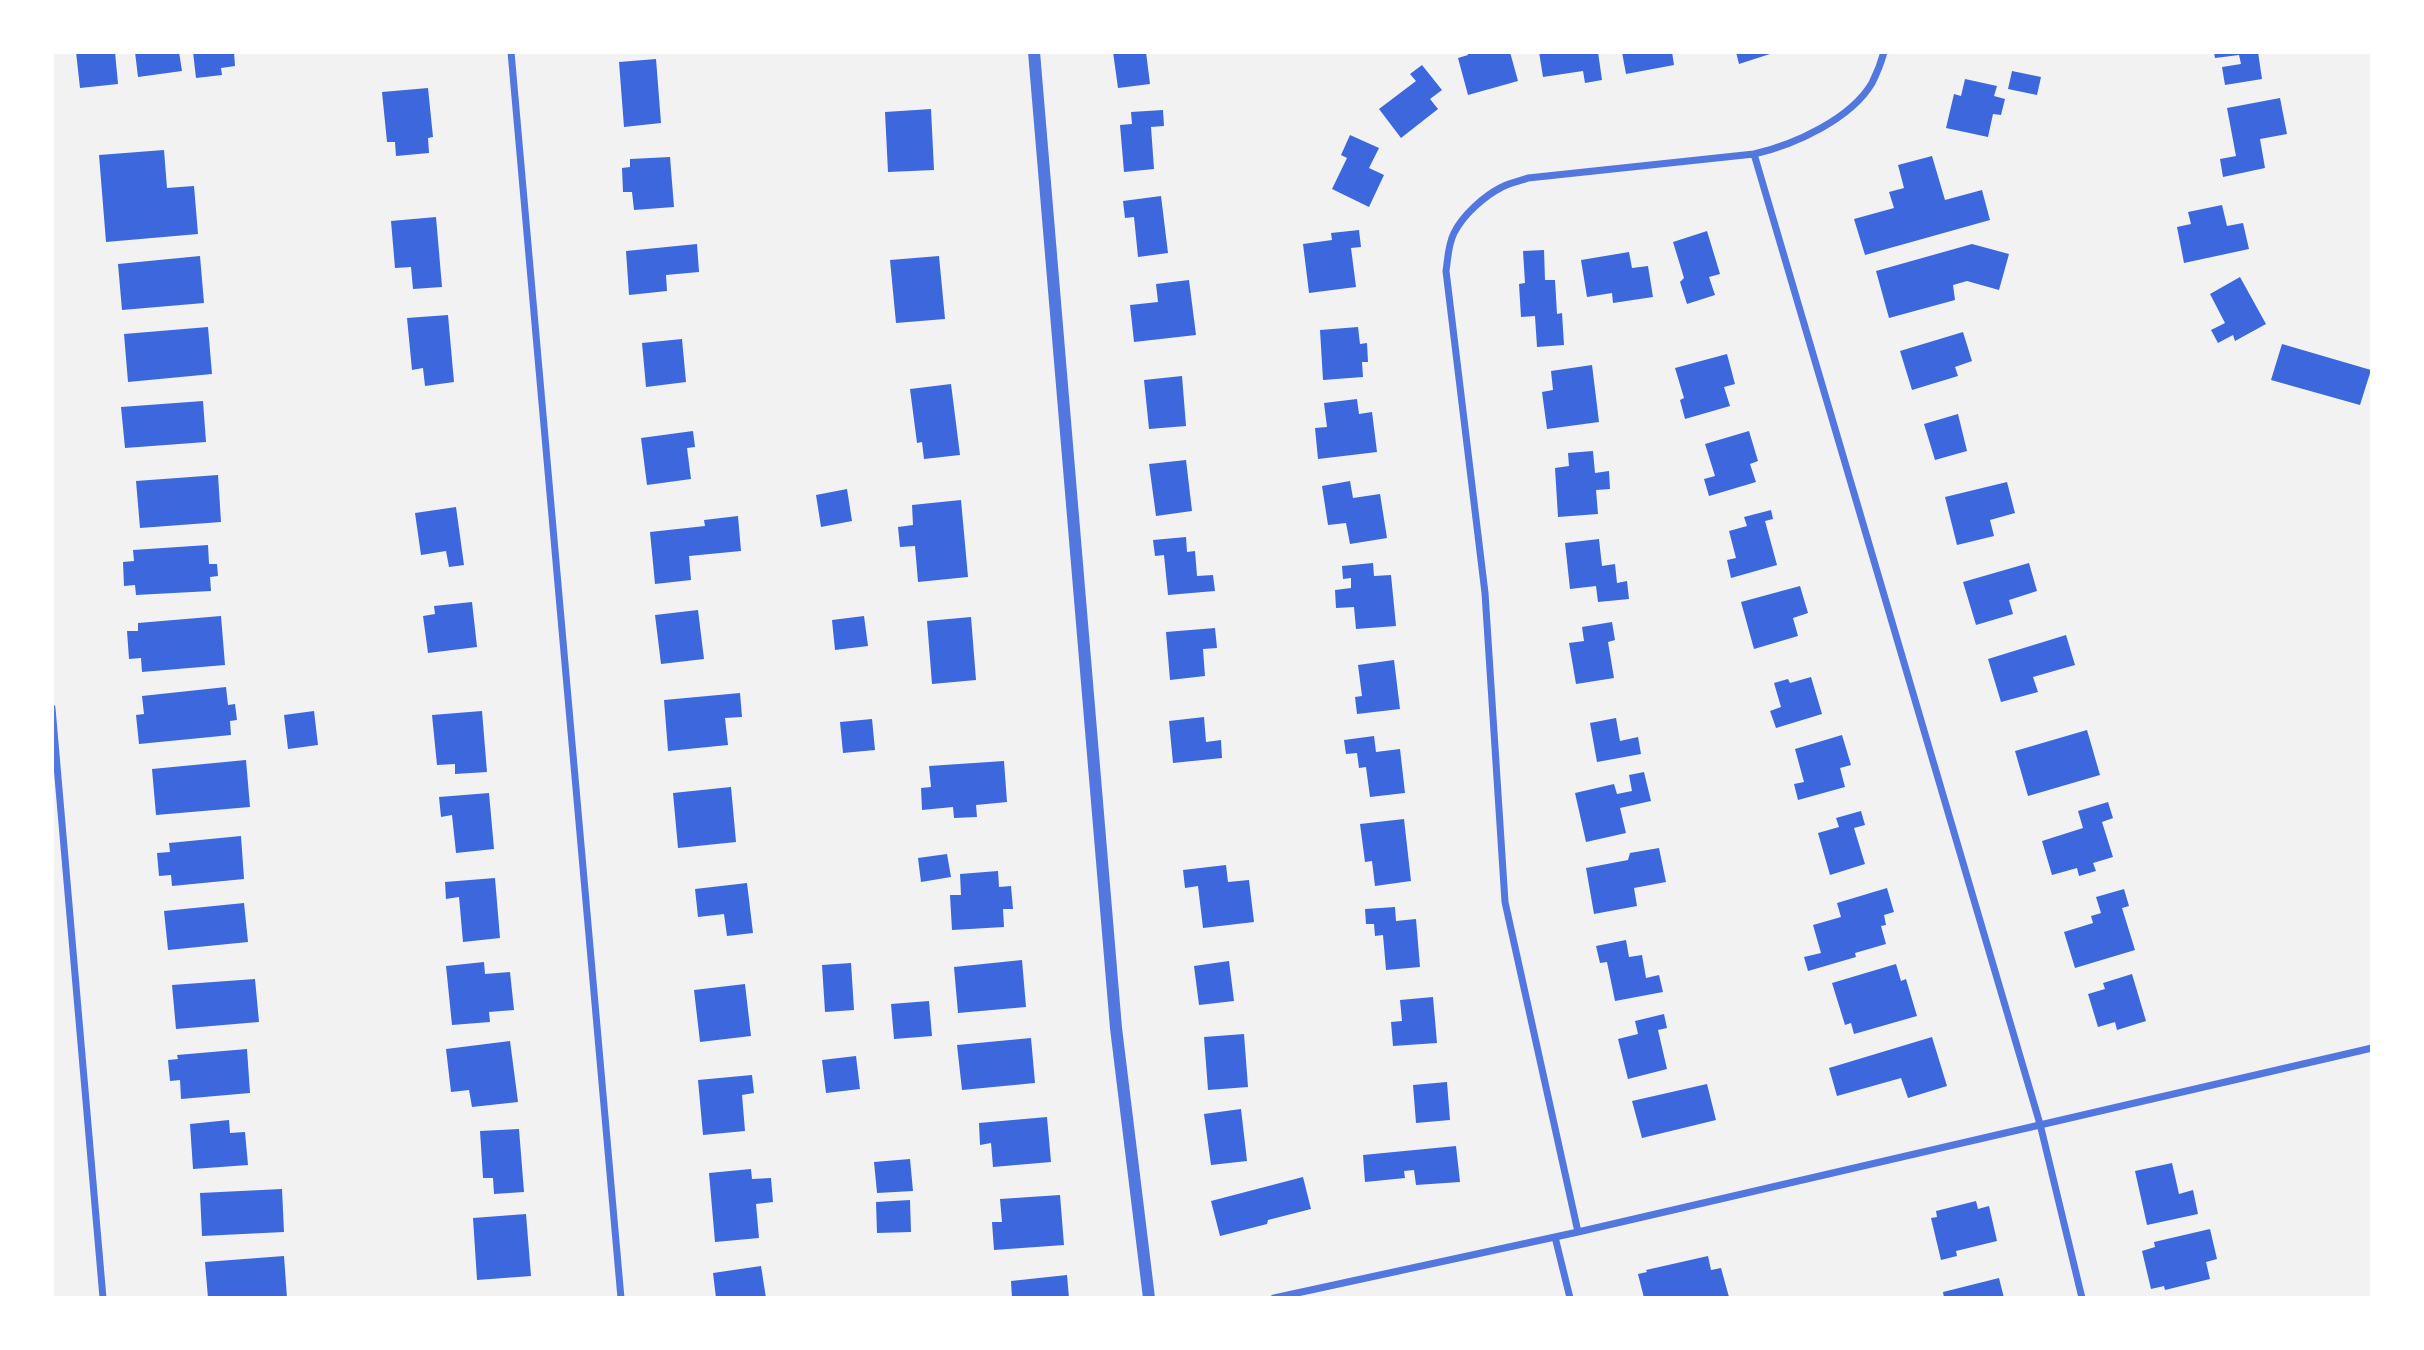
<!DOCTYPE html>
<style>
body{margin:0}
#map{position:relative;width:2424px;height:1350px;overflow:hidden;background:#f2f2f2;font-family:"Source Serif 4",serif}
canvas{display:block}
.frame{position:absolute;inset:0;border:54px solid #fff;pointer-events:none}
</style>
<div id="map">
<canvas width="2424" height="1350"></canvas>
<div class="frame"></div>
</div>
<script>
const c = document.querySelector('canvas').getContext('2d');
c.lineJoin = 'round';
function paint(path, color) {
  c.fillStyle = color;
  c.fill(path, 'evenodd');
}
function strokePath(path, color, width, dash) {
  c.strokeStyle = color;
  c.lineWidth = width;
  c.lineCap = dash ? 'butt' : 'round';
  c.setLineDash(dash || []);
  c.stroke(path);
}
const building = new Path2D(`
 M76,52H115L118,84L80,88Z
 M135,52H179L182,71L138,77Z
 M193,52H234L235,66L221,68L222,75L196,78Z
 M1113,52H1146L1150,84L1118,88Z
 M1467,52H1510L1518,81L1468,95L1458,58L1468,55Z
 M1539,52H1598L1602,80L1585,83L1583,71L1543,77Z
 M1622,52H1672L1674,65L1626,74Z
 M1736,52H1773V53L1739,64Z
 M2214,52H2258L2262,79L2225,85L2222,67L2241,64L2239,55L2215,58Z
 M656,59L661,123L624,127L619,62Z
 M1422,65L1442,90L1430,99L1438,109L1401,138L1379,109L1416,81L1410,74Z
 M2012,71L2041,77L2037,95L2008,89Z
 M1965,79L1997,86L1994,96L2005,99L2001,115L1993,114L1988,137L1946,128L1954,94L1961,96Z
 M428,88L433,137L428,138L429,153L396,156L395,142H387L382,92Z
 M2280,98L2287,134L2260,139L2265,168L2223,177L2220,159L2236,156L2227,108Z
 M931,109L934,170L888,172L885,112Z
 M1163,110L1164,126L1151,127L1154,169L1124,172L1120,125L1132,124L1131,112Z
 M1350,135L1379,148L1369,168L1384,175L1369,207L1332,189L1347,158L1341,155Z
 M164,150L167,188L194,186L198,234L106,242L99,155Z
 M1932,156L1945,200L1982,190L1990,220L1865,255L1854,219L1894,208L1889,192L1904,188L1898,165Z
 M670,157L674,207L634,210L632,192H623L622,168L630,167V159Z
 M1161,196L1168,253L1138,257L1134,217L1125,218L1123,201Z
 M2222,205L2227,226L2243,223L2249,249L2184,263L2177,227L2191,224L2188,212Z
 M436,217L442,287L413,289L411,267L395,268L391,221Z
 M1359,230L1361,247L1351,248L1356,287L1309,293L1303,244L1332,240L1331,233Z
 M1707,231L1720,274L1709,277L1715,295L1687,304L1680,282L1684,278L1673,242Z
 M697,244L699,272L666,275L667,291L629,295L626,251Z
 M1972,244L2009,254L1999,290L1967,281L1953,285L1955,300L1889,318L1876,271Z
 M1544,250L1545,280H1555L1557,314L1562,313L1564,345L1537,347L1535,316L1521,317L1519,284L1525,283L1523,251Z
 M1629,252L1632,268L1648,266L1653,297L1613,303L1612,293L1587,297L1581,260Z
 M200,256L204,303L122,310L118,264Z
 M939,256L945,319L896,323L890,260Z
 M2240,277L2266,324L2235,341L2233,335L2218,343L2211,330L2225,323L2210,294Z
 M1189,280L1196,335L1134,342L1130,305L1158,302L1156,284Z
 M448,315L454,382L425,386L423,368L412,370L407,318Z
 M208,327L212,374L128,382L124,334Z
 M1358,327L1360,344L1367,343L1368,362H1362L1363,377L1323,380L1320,330Z
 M1963,332L1972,361L1955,367L1958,376L1912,390L1900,351Z
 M682,339L686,382L646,387L642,343Z
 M2282,344L2371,370L2360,405L2271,380Z
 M1727,354L1735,384L1724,387L1730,406L1685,419L1680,400L1684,398L1675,368Z
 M1592,365L1599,422L1547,429L1542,392L1553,390L1551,371Z
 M1182,376L1186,426L1149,429L1144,380Z
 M951,384L960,455L924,459L922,442L917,443L910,389Z
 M1357,399L1359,414L1372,412L1377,452L1318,459L1315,428L1327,427L1324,403Z
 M203,401L206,442L125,448L121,407Z
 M1958,414L1967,451L1935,460L1924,424Z
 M693,431L695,447L687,448L691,479L647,485L641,438Z
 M1749,431L1758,461L1750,464L1756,482L1709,496L1704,479L1715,476L1705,444Z
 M1593,451L1595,473L1609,471L1610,489L1596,490L1598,514L1558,517L1555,468L1569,466L1568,453Z
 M1186,460L1192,511L1156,516L1149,464Z
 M218,475L221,522L140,528L136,481Z
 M1350,481L1353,498L1380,494L1387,538L1350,544L1346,523L1328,525L1322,486Z
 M2007,482L2015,513L1990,520L1994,536L1957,545L1945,497Z
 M847,489L852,521L821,527L816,495Z
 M961,500L968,577L918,582L915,546L900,547L898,527L913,525L912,505Z
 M456,507L464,565L449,567L446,551L421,555L415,513Z
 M1771,510L1773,519L1765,521L1777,565L1731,578L1727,560L1736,558L1729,531L1747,526L1744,517Z
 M738,516L741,551L689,556L691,580L655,584L650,532L705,526L704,520Z
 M1186,537L1187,552L1195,551L1197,576L1213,575L1215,591L1168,595L1164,555L1155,556L1153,540Z
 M1599,539L1602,566L1615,564L1617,583L1627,581L1629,599L1598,602L1596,586L1570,589L1565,543Z
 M208,545L209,564H217L218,576L210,577L211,591L136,595L135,585L124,586L123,562L134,561L133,550Z
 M1373,563L1374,576L1391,575L1396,626L1356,629L1354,607L1336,608L1335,590L1351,588V578L1343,579L1342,566Z
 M2029,563L2037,591L2009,600L2013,614L1976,625L1963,582Z
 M1800,586L1808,613L1793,618L1798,636L1754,649L1741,602Z
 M472,602L477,647L428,653L423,616L435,614L434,606Z
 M698,610L704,659L661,664L655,615Z
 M221,616L225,665L142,672L141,658L129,659L127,631H138V623Z
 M864,616L868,646L835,650L832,620Z
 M971,617L976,680L932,684L927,621Z
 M1612,622L1615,640L1608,642L1614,678L1576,684L1569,643L1584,641L1582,627Z
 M1215,628L1217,648L1203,649L1205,676L1170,680L1166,632Z
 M2066,635L2075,665L2033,677L2038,692L2001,702L1988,659Z
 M1394,660L1400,709L1357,714L1355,697L1362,696L1358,665Z
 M1811,677L1822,714L1776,728L1770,711L1781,707L1774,683L1788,679L1790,683Z
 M226,687L228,705L235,704L237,720L230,721L231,735L139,744L136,715L144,714L142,696Z
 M740,693L742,717L725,718L728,745L668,751L664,700Z
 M314,711L318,745L288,749L284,715Z
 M482,711L487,772L455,774V764L437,765L432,715Z
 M1204,717L1206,742L1221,740L1222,758L1173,763L1169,721Z
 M1616,718L1620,741L1638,737L1641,754L1597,762L1590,723Z
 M872,719L875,750L843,753L840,722Z
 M2087,730L2100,775L2028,796L2015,751Z
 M1842,735L1851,765L1840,768L1845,787L1798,800L1794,784L1804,782L1795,749Z
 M1374,736L1376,752L1400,749L1405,793L1370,797L1366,767L1359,768L1357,753L1346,754L1344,740Z
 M246,760L250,807L156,815L152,769Z
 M1004,761L1007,802L976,805L977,817L954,818L953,807L922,810L921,788L931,787L929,766Z
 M1644,772L1651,801L1620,808L1626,833L1586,842L1575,793L1614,784L1617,794L1632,791L1629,775Z
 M731,787L736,842L678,848L673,793Z
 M489,793L494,849L456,853L452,815L441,817L439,797Z
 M2108,802L2113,818L2102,822L2113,857L2093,863L2096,871L2079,876L2077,868L2052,875L2042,841L2083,828L2078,811Z
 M1861,811L1865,825L1854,828L1865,864L1830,875L1818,833L1839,827L1836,818Z
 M1404,819L1411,881L1375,886L1372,861L1365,862L1360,824Z
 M241,836L244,879L172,886L171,875L159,876L157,853L170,852L169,843Z
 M1659,848L1666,882L1634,888L1637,906L1594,914L1586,868L1628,860L1630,853Z
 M947,854L951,877L921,882L918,858Z
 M1226,865L1228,882L1249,880L1254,922L1203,928L1198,886L1185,888L1183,870Z
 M998,871L999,887L1011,886L1013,909H1003L1004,927L952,930L950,895H961L960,874Z
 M495,878L500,938L463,942L459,897L446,899L445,882Z
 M747,883L753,933L727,936L724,914L698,917L695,889Z
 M1887,888L1894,912L1884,915L1886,925L1881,926L1886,944L1855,953L1856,957L1808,971L1804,957L1821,953L1813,925L1841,917L1837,903Z
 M2124,889L2129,906L2122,908L2135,950L2075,968L2064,932L2093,923L2091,916L2101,913L2096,897Z
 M244,903L248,942L168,950L164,911Z
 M1395,907L1396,921L1416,919L1420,967L1386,970L1383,935L1375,936L1374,924H1366L1365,909Z
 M1626,940L1629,957L1642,955L1646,978L1659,975L1663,992L1615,1001L1607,962L1600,963L1596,946Z
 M1022,960L1026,1007L958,1013L954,967Z
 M1229,961L1234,1001L1199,1005L1194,966Z
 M484,962L485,974L510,972L514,1010L489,1012L490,1022L452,1025L446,966Z
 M851,963L854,1010L825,1012L822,965Z
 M1896,964L1901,981L1906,979L1917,1016L1854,1034L1851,1023L1845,1025L1832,983Z
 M2132,974L2146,1021L2117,1030L2115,1022L2098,1027L2088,994L2105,989L2103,983Z
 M255,979L259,1022L176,1029L172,985Z
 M745,984L751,1036L700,1042L694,990Z
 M1433,997L1437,1043L1393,1046L1391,1022L1402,1021L1400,1000Z
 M929,1001L932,1036L894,1039L891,1004Z
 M1664,1014L1667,1028L1658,1030L1667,1069L1628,1079L1618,1039L1638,1034L1635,1021Z
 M1244,1034L1248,1087L1208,1090L1204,1037Z
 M1932,1037L1947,1086L1908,1098L1901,1078L1837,1096L1829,1068Z
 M1031,1038L1035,1083L962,1090L957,1045Z
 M510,1041L518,1102L472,1107L469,1090L451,1092L446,1049Z
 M247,1049L250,1093L181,1099L180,1080L170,1081L168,1060L178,1059L177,1055Z
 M856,1056L860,1089L826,1093L822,1060Z
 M752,1075L754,1093L742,1095L745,1131L703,1135L698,1080Z
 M1447,1082L1450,1120L1416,1123L1413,1085Z
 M1707,1084L1716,1120L1642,1138L1632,1101Z
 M1241,1109L1247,1161L1211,1165L1204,1114Z
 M1047,1117L1051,1162L993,1167L991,1143L980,1145L979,1123Z
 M229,1120L230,1133L245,1132L248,1165L193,1169L190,1124Z
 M519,1129L524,1192L494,1194L493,1178H483L480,1131Z
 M1456,1146L1460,1182L1416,1185L1414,1170L1404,1171L1405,1178L1365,1182L1363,1155Z
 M910,1159L913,1191L877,1193L874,1162Z
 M2172,1163L2179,1194L2193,1190L2198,1214L2147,1225L2135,1171Z
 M751,1169L752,1179L771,1178L773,1202L756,1204L759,1238L715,1242L709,1173Z
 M1303,1177L1311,1209L1268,1220L1267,1224L1220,1236L1211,1201Z
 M282,1189L284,1232L202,1236L200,1193Z
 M1060,1195L1064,1245L994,1250L992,1222H1002L1000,1199Z
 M910,1200L911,1232L877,1233L876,1202Z
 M1976,1201L1978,1209L1989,1206L1997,1241L1956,1251L1957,1256L1941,1260L1931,1218L1937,1217L1936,1211Z
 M526,1214L531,1276L477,1280L473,1218Z
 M2210,1229L2217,1259L2206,1262L2210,1279L2165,1290L2164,1286L2151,1289L2142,1251L2155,1247L2154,1242Z
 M284,1256L287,1298H208L205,1262Z
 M1708,1256L1711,1270L1721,1268L1729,1297L1644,1298L1638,1274L1647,1272L1646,1270Z
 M761,1266L766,1298H716L713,1273Z
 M1067,1275L1069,1298H1012L1011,1281Z
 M1999,1278L2004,1298H1944L1943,1292Z`);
const minor = new Path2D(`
 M511,52L621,1298
 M1754,154L2040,1124L2082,1298
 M52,708L103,1298
 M1578,1232L1505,902L1485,593L1446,271C1448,258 1448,245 1454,233C1463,215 1484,196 1502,187C1509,183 1520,181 1528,178L1754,154C1794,145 1851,119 1872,83C1877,73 1881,63 1884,52
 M1555,1237L1570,1298
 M1274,1298L1578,1232L2372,1048`);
const tertiary = new Path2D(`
 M1034,52L1116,1028L1149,1298`);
paint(building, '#3d67dc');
strokePath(minor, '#5277de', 7);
strokePath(tertiary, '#5277de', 12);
</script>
